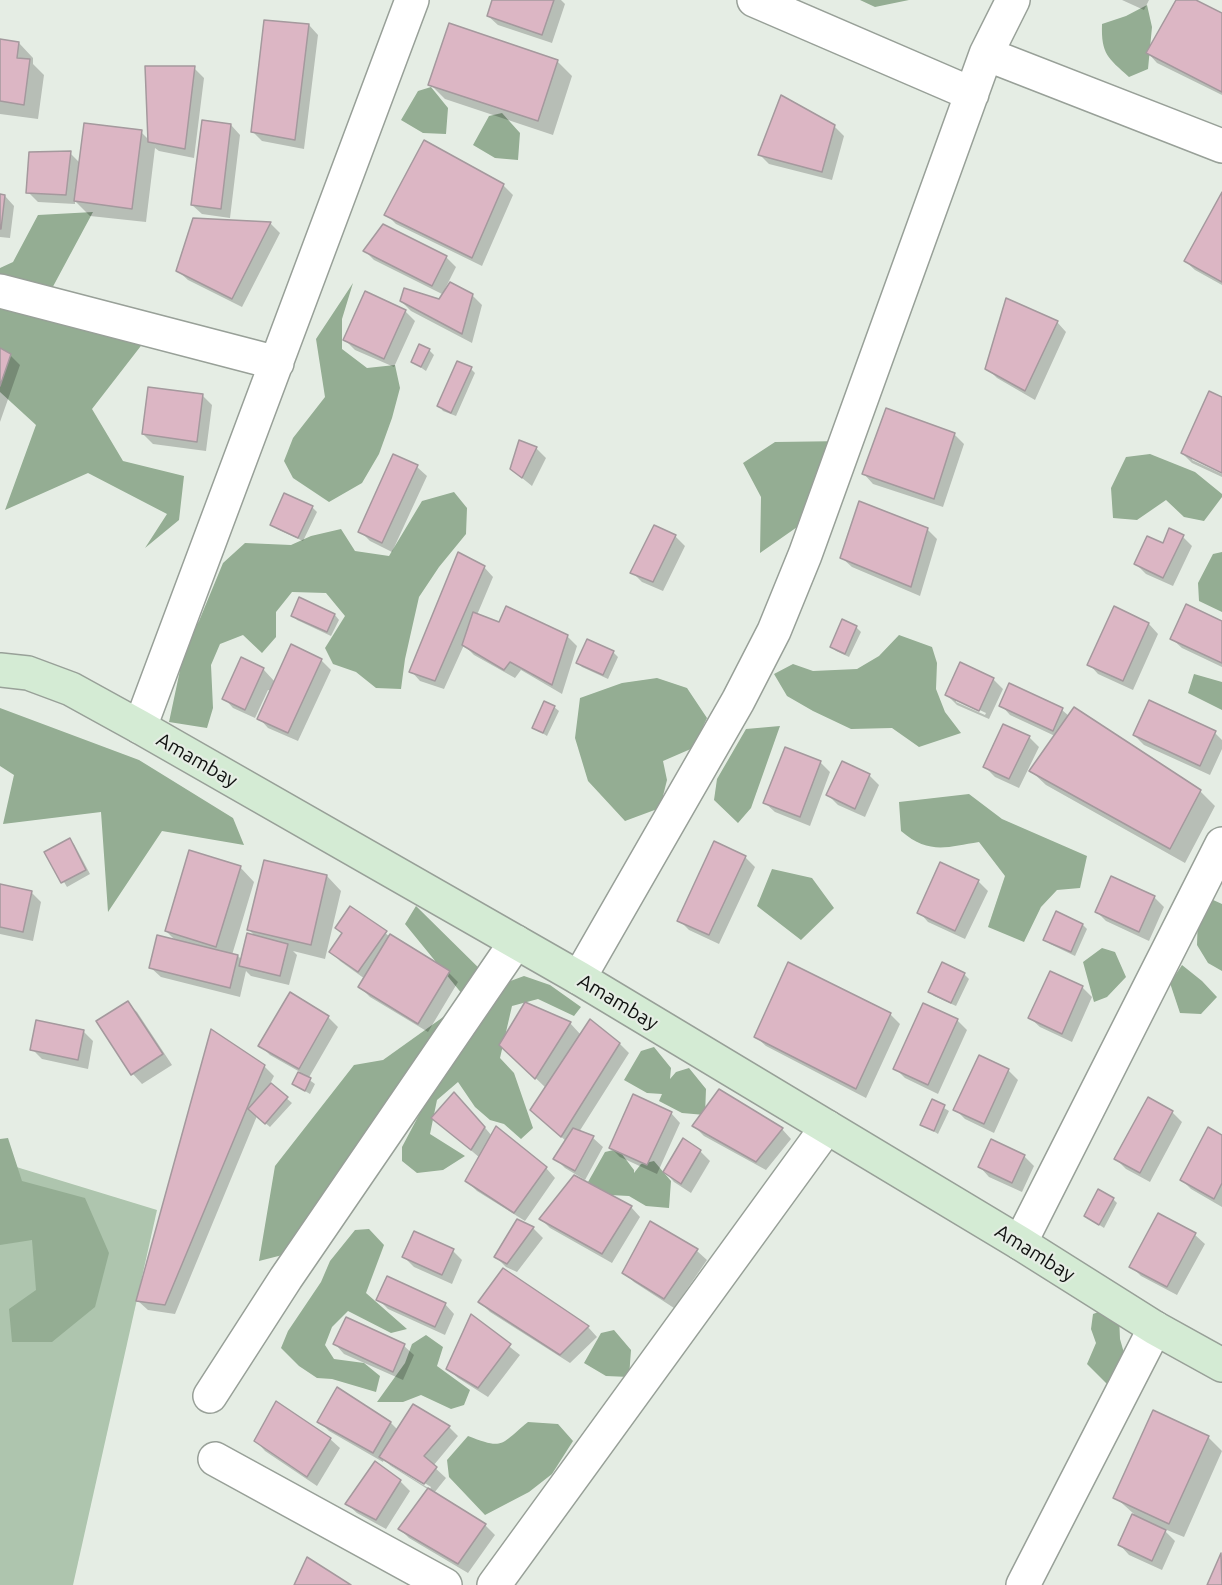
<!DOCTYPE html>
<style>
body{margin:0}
canvas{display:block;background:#e5ede4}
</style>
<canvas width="1222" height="1585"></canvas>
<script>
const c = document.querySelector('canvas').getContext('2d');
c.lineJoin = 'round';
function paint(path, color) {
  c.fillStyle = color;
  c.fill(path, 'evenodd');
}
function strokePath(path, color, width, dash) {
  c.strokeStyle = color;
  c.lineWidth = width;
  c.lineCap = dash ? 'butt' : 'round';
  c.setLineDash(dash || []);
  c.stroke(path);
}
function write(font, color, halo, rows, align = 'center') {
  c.font = font + ' Ubuntu,sans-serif';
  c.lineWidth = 4.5;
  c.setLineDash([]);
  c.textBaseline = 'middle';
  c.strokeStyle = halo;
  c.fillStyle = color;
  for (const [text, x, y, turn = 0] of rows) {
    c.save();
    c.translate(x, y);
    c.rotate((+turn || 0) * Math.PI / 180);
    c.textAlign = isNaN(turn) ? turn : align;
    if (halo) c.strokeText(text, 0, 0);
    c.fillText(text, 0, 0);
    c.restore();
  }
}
const green = new Path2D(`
 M0,1162L157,1210L73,1585H0Z`);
const forest = new Path2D(`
 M860,0H909L875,7Z
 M1147,5L1152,27L1148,69L1129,77C1108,58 1101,54 1102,24L1126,16Z
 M431,87L448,108L446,134L423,133L401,120L418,91Z
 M502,113L520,133L518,160L495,158L473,145L489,116Z
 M93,212L49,294L154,329L92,409L123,461L184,476L179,520L145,548L167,514L88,473L5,510L36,425L0,392V268L13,262L38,215Z
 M353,283L342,319V349L367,368L395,365L400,388L392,418L379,454L362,483L329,502L293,478L284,461L293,438L325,397L316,339Z
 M847,441L840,497L760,553L761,497L743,463L775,442Z
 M1150,454L1195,472L1222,494V497L1204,521L1184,517L1166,500L1137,520L1113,518L1111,488L1126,457Z
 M454,492L467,508L466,534L439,567L419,597L405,659L401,689L376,688L356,672L333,664L325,648L345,616L326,593L292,592L276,612V637L262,653L243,635L220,644L211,665L213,708L207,728L169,722L186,642L199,621L223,563L245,543L291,545L311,536L341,529L355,551L389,556L422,501Z
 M1222,552V612L1199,601L1198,583L1213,554Z
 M899,635L932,647L937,663L936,689L945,712L961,733L919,747L892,728L851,729L813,711L787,696L774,674L793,664L813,671L857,669L879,656Z
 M1194,674L1222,682V710L1188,693Z
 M657,678L687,688L707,718L693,748L663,761L667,780L660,808L625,821L588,781L575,738L580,698L622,683Z
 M0,708L139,760L233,818L244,845L162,831L108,912L101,812L3,824L14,775L0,766Z
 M780,726L751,808L738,823L714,800L717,779L746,729Z
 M969,794L1002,819L1087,856L1080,888L1057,890L1041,907L1024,942L988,927L1005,876L979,842C947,847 929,855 901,831L899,802Z
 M772,869L812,878L834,908L801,940L757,906Z
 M1211,899L1222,904V971L1208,963L1197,945L1198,915Z
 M416,906L490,979L302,1250L259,1261L275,1166L354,1065L383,1060L467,1000L405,924Z
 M1102,948L1115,952L1126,977L1107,997L1094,1002L1083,962Z
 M1182,965L1202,981L1217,997L1201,1014L1180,1013L1170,983Z
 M524,976L550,985L581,1007L574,1016L538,999L512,1006L500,1058L514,1073L533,1128L521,1139L504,1124L490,1120L475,1107L458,1082L437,1100L430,1134L465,1156L443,1170L417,1173L402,1161V1147L429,1096L505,983Z
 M654,1047L671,1068L670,1079L676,1072L689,1068L706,1089L705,1115L682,1113L659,1101L662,1094L647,1093L624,1080L641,1051Z
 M8,1138L22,1181L85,1198L109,1253L95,1307L52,1342H12L9,1309L36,1290L32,1240L0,1245V1139Z
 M618,1149L634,1170V1173L641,1164L654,1161L671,1181L669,1208L646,1206L629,1196L610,1195L588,1182L605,1152Z
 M369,1229L384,1245L366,1293L407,1329L391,1333L348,1311L332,1327L325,1345L334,1359L364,1363L380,1376L376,1392L332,1379L317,1378L299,1366L281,1348L288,1331L321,1282L330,1261L355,1230Z
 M1104,1310L1119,1316L1120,1339L1124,1353L1108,1385L1087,1364L1096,1343L1091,1329L1093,1314Z
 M614,1330L631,1350L629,1377L606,1376L584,1363L601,1333Z
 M426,1335L443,1347L437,1366L470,1390L464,1405L451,1409L421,1395L403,1402H377L405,1363L412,1344Z
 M528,1422L558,1424L573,1441L552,1474L529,1492L485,1515L449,1477L447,1460L468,1436C504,1450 500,1445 528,1422Z`);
const shadow = new Path2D(`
 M494,0H561L565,4L552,43L498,25L488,16Z
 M1122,0H1149L1144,10Z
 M1178,0H1193L1222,15V95L1157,63L1148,53Z
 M309,25L318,35L304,149L262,141L252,131Z
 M0,41L19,43L33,58V64L44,75L38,119L0,114Z
 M557,61L572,76L553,135L445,99L430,84Z
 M194,68L204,78L194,158L159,151L155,148L146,222L90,216L75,201V204L38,202L28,192L70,153L80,163L141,132L149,140Z
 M231,125L240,135L230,218L202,214L192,205Z
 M834,126L844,136L832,180L769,164L759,154Z
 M503,185L513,195L482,266L396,224L386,214Z
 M0,195L5,196L14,206L10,238L0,237Z
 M1222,195V285L1195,270L1185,261Z
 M194,220L271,224L280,233L242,307L188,280L178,271Z
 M365,251L446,257L456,267L444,291L472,295L482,305L472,343L411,311L401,301H440L444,295L374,260Z
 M405,311L415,321L394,367L355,350L345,340Z
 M1057,322L1066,332L1035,400L997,378L987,368Z
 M0,350L10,355L20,365L0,422Z
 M429,350L434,355L426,371L413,362Z
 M471,369L475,373L456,416L443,411L439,406Z
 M202,395L212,405L206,451L153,444L143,434Z
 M1222,399V471L1192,457V460L1222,474V477L1192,463L1182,453Z
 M954,434L964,444L943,507L873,484L864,474Z
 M536,448L546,458L532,486L511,469Z
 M417,467L427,476L392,552L370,541L360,531Z
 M860,503L928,530L937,539L920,596L852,567L842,558Z
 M312,507L317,512L303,541L277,529L272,524Z
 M675,536L685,546L663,591L642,582L632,572Z
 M1183,537L1192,546L1173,586L1146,574L1136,564L1164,545Z
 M484,567L493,577L477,615L500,624L567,636L577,646L562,694L521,670L515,678L474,655L464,645L444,689L420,681L411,671Z
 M300,599L335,615L339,620L331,636L297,620L293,615Z
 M1222,623V667L1182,648L1172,639Z
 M1149,624L1158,634L1133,690L1098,674L1089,664Z
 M856,627L861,632L849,657L836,651L832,647Z
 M613,652L618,657L608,679L582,667L578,663Z
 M241,659L264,670L275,682L321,660L331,670L298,741L268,728L259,718L271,691L268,690L255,718L233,708L224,698Z
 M993,679L1003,689L989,719L957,705L947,695ZM956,699L986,713L985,715L956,702Z
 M1010,685L1062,710L1069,716L1200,791L1215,806L1185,863L1046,785L1031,771L1055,736L1010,715L1001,705Z
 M554,707L559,711L547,736L533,727Z
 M1215,733L1222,740V749L1210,775L1144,745L1134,735Z
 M1029,737L1039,747L1019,788L995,777L985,767Z
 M820,762L830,772L810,826L775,812L765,803Z
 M842,763L869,775L879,785L865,817L838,805L828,795Z
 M69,839L74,844L90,874L67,887L46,852Z
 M745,857L755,867L719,944L689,930L679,920Z
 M240,867L254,882L232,955L238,956L242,960L257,938L249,930L327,876L341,891L325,959L293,951L297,955L289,985L251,976L246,971L240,997L161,977L151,968L176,941L166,931Z
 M978,881L988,891L965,939L928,922L919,912Z
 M0,886L31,892L41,902L33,941L0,934Z
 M1154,897L1164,907L1149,941L1106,921L1097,912Z
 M351,908L389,936L449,973L458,982L428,1032L370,997L360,987L365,979L340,961L331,951L343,934Z
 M1083,925L1087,929L1075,956L1050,944L1045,939Z
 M1050,973L1083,988L1092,997L1072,1042L1040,1027L1030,1018Z
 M964,974L969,979L956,1006L934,996L930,992Z
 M127,1003L137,1012L172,1065L142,1084L133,1074L98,1022Z
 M890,1014L900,1024L866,1098L766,1046L756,1037Z
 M328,1017L338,1027L308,1079L315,1084L310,1094L293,1084L300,1072L270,1055L260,1045Z
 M957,1020L967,1030L938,1094L905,1078L895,1068Z
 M570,1023L581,1035L620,1044L629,1053L579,1132L593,1138L603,1147L585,1180L565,1168L555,1158L566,1141L542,1120L546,1088L501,1045Z
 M83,1031L93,1041L88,1069L42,1059L32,1049Z
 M264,1066L274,1076L270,1084L292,1103L270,1127L257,1116L175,1314L148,1310L138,1301Z
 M1008,1070L1018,1080L994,1133L965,1119L955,1109Z
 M932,1101L949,1111L938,1134L922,1124Z
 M464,1103L492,1136L546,1168L555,1178L525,1221L477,1191L467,1181L480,1158L433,1118Z
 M1172,1112L1182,1122L1150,1182L1126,1169L1116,1159Z
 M671,1113L680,1123L657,1174L620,1157L610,1147Z
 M694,1126L782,1129L791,1139L766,1170L704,1136Z
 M1222,1136V1207L1191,1189L1182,1180Z
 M700,1151L710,1161L691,1193L674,1182L665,1172Z
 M1024,1156L1034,1166L1022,1192L989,1177L980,1167Z
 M1113,1199L1117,1203L1104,1228L1086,1216Z
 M631,1207L640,1217L612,1263L550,1228L541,1219Z
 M517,1221L534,1229L543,1238L517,1272L506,1267L496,1257Z
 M650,1223L697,1251L707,1260L674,1308L634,1282L624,1272Z
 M1195,1235L1205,1244L1177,1295L1141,1276L1131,1266Z
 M453,1251L462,1260L452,1284L414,1267L404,1257Z
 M378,1299L445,1304L454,1314L445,1335L388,1309Z
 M480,1302L588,1327L597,1337L570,1363L490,1312Z
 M472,1317L520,1355L488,1397L458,1378L448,1369Z
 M346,1319L404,1346L414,1355L403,1380L344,1354L335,1344Z
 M338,1389L391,1423L398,1430L449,1427L458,1436L433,1466L446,1478L434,1493L485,1525L495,1535L468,1573L409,1538L400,1529L429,1490L391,1466L384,1459L383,1462L329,1431L319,1421ZM391,1462L431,1487L430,1489L391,1465Z
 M1153,1412L1208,1437L1222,1451L1184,1537L1162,1528L1175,1541L1162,1570L1129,1555L1120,1545L1134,1514L1115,1497Z
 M330,1439L340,1448L317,1486L265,1451L256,1441Z
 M400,1481L410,1491L386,1529L357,1513L347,1504Z`);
const building = new Path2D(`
 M492,0H554L542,35L487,16Z
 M1176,0H1196L1222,13V92L1146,53Z
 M264,20L309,24L295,140L251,132Z
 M449,23L558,60L538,121L428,85Z
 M0,39L19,42L17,58L30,59L24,105L0,101Z
 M145,66H195L185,149L148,142Z
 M781,95L835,125L822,172L758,155Z
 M202,120L231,124L221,209L191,205Z
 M84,123L142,130L132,209L74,201Z
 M424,140L504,184L472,258L384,215Z
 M71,151L66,195L26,193L29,152Z
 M1222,192V282L1184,261Z
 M0,194L5,195L1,229H0Z
 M193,218L271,222L232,299L176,271Z
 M383,224L447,256L432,286L363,251Z
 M450,282L473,294L462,334L400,301L404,288L439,299Z
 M365,291L406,310L384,359L343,340Z
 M1006,298L1058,321L1025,391L985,369Z
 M419,344L430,349L421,367L411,362Z
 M0,348L11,354L0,386Z
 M457,361L472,367L451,413L437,406Z
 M148,387L203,394L197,442L142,434Z
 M1209,391L1222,397V473L1181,453Z
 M886,408L955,433L934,499L862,474Z
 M519,440L537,447L522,478L510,469Z
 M393,454L418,465L382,543L358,532Z
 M284,493L313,506L298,538L270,525Z
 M859,501L928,528L911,587L840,558Z
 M654,525L676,535L653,582L630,573Z
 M1169,528L1184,535L1163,578L1134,564L1147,536L1163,543Z
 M458,552L485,566L435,681L409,672Z
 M299,597L335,614L327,632L291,616Z
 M1186,604L1222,621V663L1170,639Z
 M506,606L568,635L552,685L510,662L504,670L462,645L473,612L499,622Z
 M1114,606L1149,623L1123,681L1087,665Z
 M842,619L857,626L845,654L830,647Z
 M587,639L614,651L603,675L576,663Z
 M291,644L322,659L288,733L257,719Z
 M241,657L264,668L245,710L222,699Z
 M960,662L994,678L979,711L945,695Z
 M1009,683L1063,708L1053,731L999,706Z
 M1149,700L1216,731L1200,766L1133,735Z
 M544,701L555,706L543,733L532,728Z
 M1074,707L1201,790L1170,849L1029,771Z
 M1003,724L1030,736L1009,779L983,767Z
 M785,747L821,761L800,817L763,803Z
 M842,761L870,774L855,809L826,795Z
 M70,838L86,870L61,883L44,852Z
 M714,841L746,856L709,935L677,921Z
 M189,850L241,866L216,947L165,931Z
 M264,860L327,875L311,945L247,930Z
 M940,862L979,880L955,931L917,913Z
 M1111,876L1155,896L1139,932L1095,912Z
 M0,884L32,891L23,932L0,927Z
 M350,906L387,931L358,972L329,952L342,933L335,928Z
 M1056,911L1083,924L1071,952L1043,940Z
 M247,933L288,944L280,976L239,966Z
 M390,934L450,971L418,1024L358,987Z
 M157,935L238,955L230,988L149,968Z
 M788,962L891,1013L856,1089L754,1037Z
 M942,962L965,973L951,1003L928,992Z
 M1050,971L1083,986L1062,1034L1028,1018Z
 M290,992L329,1016L299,1069L258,1046Z
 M128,1001L163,1054L131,1075L96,1021Z
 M525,1002L571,1022L535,1079L499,1045Z
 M923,1003L958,1019L928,1085L893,1069Z
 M590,1019L620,1043L561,1137L530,1110Z
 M36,1020L84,1030L78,1060L30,1050Z
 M211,1029L265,1065L165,1305L136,1301Z
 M979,1055L1009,1069L984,1124L953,1110Z
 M298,1072L311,1078L305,1091L292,1084Z
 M271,1083L288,1097L265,1124L248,1109Z
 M719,1089L783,1128L756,1162L692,1126Z
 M454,1092L485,1127L471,1150L431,1118Z
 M633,1094L672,1112L647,1165L609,1148Z
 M1148,1097L1173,1111L1140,1173L1114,1159Z
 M932,1099L945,1105L934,1131L920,1125Z
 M496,1126L547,1167L514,1213L465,1181Z
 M1208,1127L1222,1135V1183L1214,1199L1180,1180Z
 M573,1128L594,1136L575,1171L553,1159Z
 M683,1138L701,1150L681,1184L663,1172Z
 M991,1139L1025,1155L1012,1183L978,1167Z
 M574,1175L632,1206L602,1254L539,1219Z
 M1098,1189L1114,1198L1099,1225L1084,1216Z
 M1158,1213L1196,1233L1167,1287L1129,1267Z
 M517,1219L534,1227L507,1264L494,1257Z
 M650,1221L698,1249L664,1299L622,1273Z
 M414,1231L454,1249L442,1275L402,1257Z
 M503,1268L589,1326L560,1355L478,1302Z
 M387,1276L446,1303L435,1327L376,1300Z
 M471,1314L511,1344L478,1388L446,1369Z
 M346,1317L405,1344L393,1372L333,1344Z
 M337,1387L391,1422L373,1453L317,1422Z
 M276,1401L331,1438L307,1477L254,1441Z
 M413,1404L450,1426L424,1456L437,1467L424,1484L379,1457Z
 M1153,1410L1209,1436L1169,1524L1113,1498Z
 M375,1461L401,1480L376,1520L345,1504Z
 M428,1488L486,1524L458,1564L398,1529Z
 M1132,1514L1166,1530L1152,1561L1118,1545Z
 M1221,1553L1222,1585H1207Z
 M307,1557L351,1585H294Z`);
const street = new Path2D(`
 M754,0L972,94
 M986,54L1222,146
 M0,291L277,363
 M140,727L412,0
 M579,978L738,701L774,631L805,555L986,54L1013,0
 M1020,1243L1222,844
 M210,1396L286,1278L516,942
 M215,1459L445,1585
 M494,1585L827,1127
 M1023,1585L1155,1328`);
const secondary = new Path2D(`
 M0,670L28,673L71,689L140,727L579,978L1020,1243L1155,1328L1222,1365`);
const streetNames = [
 ["Amambay",197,760,30],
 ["Amambay",618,1002,31],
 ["Amambay",1035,1253,32]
];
paint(green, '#aec5ae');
paint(forest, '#94ad93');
paint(shadow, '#0003');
paint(building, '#dcb6c4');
strokePath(building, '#a4999d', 1.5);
strokePath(street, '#98a098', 36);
strokePath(secondary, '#98a098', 36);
strokePath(street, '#fff', 33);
strokePath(secondary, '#d4ebd4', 33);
write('20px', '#101210', '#e5ede4', streetNames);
</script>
